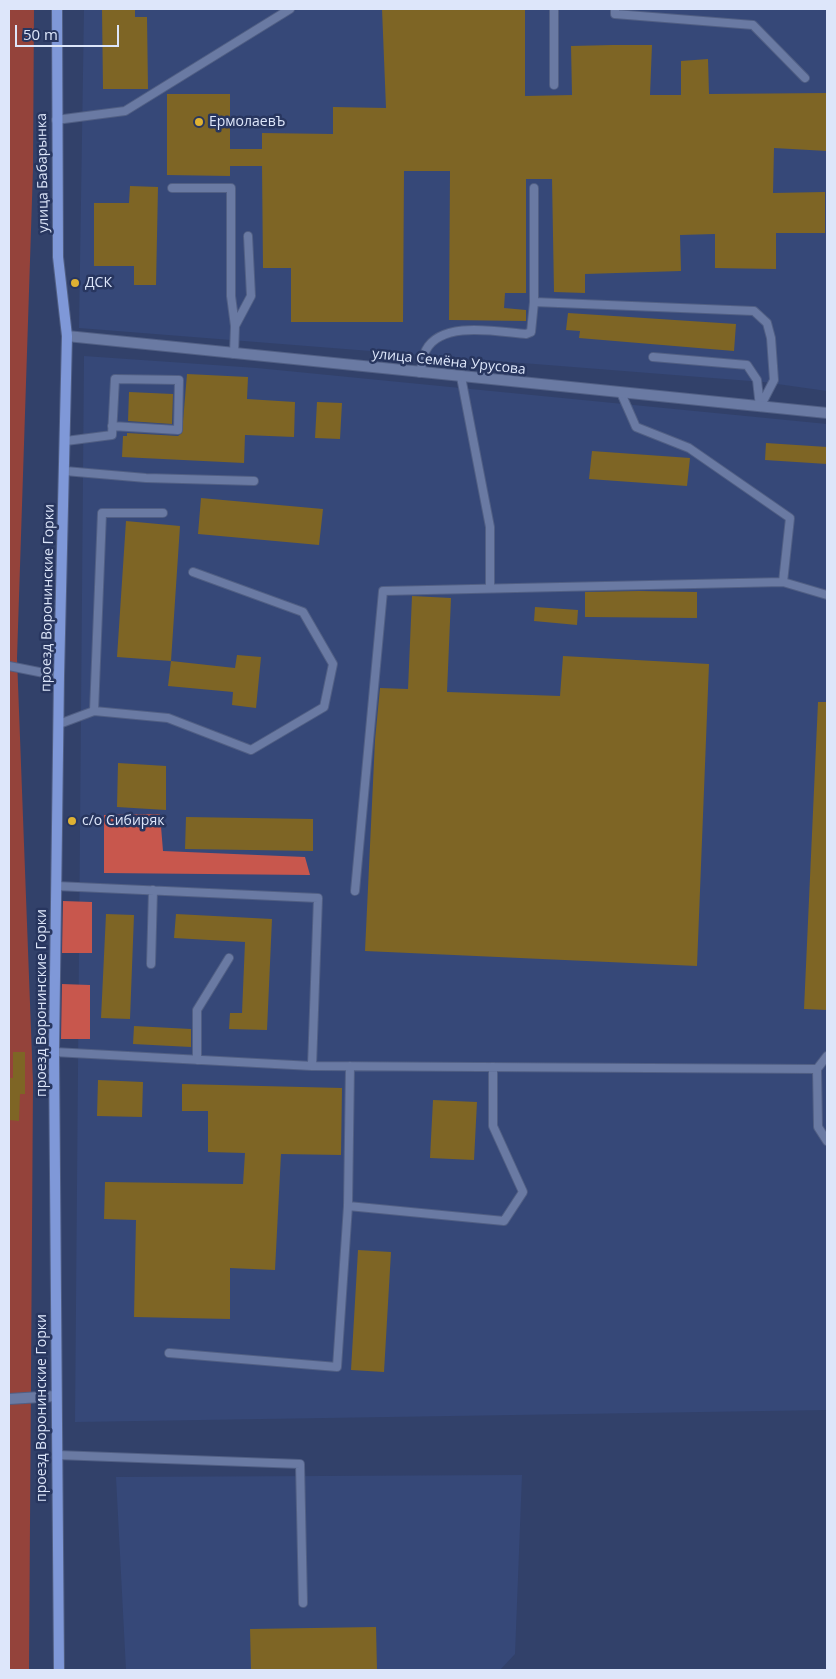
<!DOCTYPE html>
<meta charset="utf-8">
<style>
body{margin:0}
#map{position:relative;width:836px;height:1679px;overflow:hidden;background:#32416a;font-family:"Open Sans",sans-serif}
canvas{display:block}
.frame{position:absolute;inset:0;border:10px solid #dde6fa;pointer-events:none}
.scale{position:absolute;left:15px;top:25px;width:104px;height:22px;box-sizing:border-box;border:2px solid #dde6fa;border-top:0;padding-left:6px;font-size:15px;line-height:18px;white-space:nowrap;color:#dde6fa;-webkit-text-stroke:4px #28365f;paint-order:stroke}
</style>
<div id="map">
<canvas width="836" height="1679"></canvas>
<div class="frame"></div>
<div class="scale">50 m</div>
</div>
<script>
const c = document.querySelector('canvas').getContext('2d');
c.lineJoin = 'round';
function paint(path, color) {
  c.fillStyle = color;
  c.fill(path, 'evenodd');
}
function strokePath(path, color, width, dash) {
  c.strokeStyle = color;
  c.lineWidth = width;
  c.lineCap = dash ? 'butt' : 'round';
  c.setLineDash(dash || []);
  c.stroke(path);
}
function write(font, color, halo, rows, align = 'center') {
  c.font = font + ' "Open Sans",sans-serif';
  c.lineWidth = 5;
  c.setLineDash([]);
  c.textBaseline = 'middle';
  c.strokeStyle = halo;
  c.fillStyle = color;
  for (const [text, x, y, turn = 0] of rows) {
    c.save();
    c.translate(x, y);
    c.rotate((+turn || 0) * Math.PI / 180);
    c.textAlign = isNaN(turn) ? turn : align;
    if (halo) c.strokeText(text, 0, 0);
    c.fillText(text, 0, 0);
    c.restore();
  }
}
const built = new Path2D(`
 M84,9H827V391L763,382L79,328Z
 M84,356L257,368L827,424V1410L75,1422Z
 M522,1475L515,1654L500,1670H126L116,1477Z`);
const green = new Path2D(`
 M9,9H34L33,169L17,658L33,1083L29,1670H9Z`);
const forest = new Path2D(`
 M160,814L163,851L305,857L310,875L104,873V815Z
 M63,901L92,902V953H62Z
 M62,984L90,985V1039H61Z`);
const building = new Path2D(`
 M102,9H135V17H147L148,89H103Z
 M382,9H525V96L572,95L571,46L612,45H652L650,95H681V61L708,59L709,94L827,93V151L774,148L773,193L825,192V233H776V269L715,268V234L680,235L681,271L585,274V293L554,292L552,179H526V293H505L504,308L526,310V321L449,320L450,171H404L403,322H291V268H263L262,166H230V176L167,175V94H230V149H262V133L333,134V107L386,108Z
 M130,186L158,187L156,285H134V266H94V203H129Z
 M568,313L736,324L734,351L579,338L580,331L566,330Z
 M187,374L248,377L247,399L295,402L294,437L245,435L244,463L122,457L123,436H127V433L178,436L182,433Z
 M129,392L173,394L172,424L128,421Z
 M317,402L342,403L340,439L315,438Z
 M766,443L827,447V464L765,460Z
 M592,451L690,458L687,486L589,479Z
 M201,498L323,509L319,545L198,534Z
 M126,521L180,526L171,661L117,657Z
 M639,591L697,592V618L585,617V592Z
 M412,596L451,598L447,692L560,696L563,656L709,664L697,966L365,951L375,740L380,688L408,689Z
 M535,607L578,610L577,625L534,621Z
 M237,655L261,657L256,708L232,705L233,692L168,686L171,661L235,668Z
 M818,702H827V1010L804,1009Z
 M118,763L166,766V810L117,807Z
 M186,817L313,819V851L185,849Z
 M106,914L134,915L130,1019L101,1018Z
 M176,914L272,919L267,1030L229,1029L230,1013H242L245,942L174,938Z
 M134,1026L191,1029V1047L133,1044Z
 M13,1052H25V1094H20L19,1121L9,1120V1078H13Z
 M98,1080L143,1082L142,1117L97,1116Z
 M182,1084L342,1088L341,1155L281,1154L275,1270L230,1268V1319L134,1317L136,1220L104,1219L105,1182L243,1184L245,1153L208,1152V1111H182Z
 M433,1100L477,1102L474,1160L430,1158Z
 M358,1250L391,1252L384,1372L351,1370Z
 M376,1627L377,1670H251L250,1629Z`);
const lane = new Path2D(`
 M554,9V85
 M615,9V14L753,25L805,78
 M56,120L125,111L290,9
 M172,188H231V296L235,326L234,354
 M534,302V188
 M235,326L251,296L248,236
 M420,373C422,366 423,356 426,350C442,320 498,332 526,334L531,332L534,302L754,311L767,323L771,338L774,380L760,407L757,380L747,365L653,357
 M461,377L490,527V588
 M621,393L636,427L689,448L790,518L783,582
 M66,441L112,435L115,379L179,380L178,430L112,426
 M65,471L146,478L254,481
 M9,666L59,676
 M94,711L102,513H163
 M59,724L94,711L168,718L251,750L324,707L333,664L303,612L193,572
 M56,886L318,898L312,1066
 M355,891L383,591L783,582L827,595
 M151,964L153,890
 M54,1052L312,1066L817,1069
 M827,1056L817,1069L818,1127L827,1141
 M197,1060V1010L229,958
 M350,1066L348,1206L504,1221L523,1192L493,1126V1067
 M169,1353L337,1367L348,1206
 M57,1455L300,1464L303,1603`);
const street = new Path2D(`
 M67,336L827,413
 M9,1399L56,1396`);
const secondary = new Path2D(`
 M57,9L58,257L67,336L59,676L54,1052L59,1670`);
const markers = [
 [199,122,5,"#deb133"],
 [75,283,5,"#deb133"],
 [72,821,5,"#deb133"]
];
const poiNames = [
 ["ЕрмолаевЪ",209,122],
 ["ДСК",85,283],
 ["с/о Сибиряк",82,821]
];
const streetNames = [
 ["улица Бабарынка",43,173,-91],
 ["улица Семёна Урусова",449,362,6],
 ["проезд Воронинские Горки",48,598,-89],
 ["проезд Воронинские Горки",42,1003,-90],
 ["проезд Воронинские Горки",42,1408,-90]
];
paint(built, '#364878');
paint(green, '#94433b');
paint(forest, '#c8574d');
paint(building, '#7e6525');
strokePath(lane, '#515f84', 10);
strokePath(street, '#515f84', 12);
strokePath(secondary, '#515f84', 12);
strokePath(lane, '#6a7aa3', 8);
strokePath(street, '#6a7aa3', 10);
strokePath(secondary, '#7f98d8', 10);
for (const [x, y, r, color] of markers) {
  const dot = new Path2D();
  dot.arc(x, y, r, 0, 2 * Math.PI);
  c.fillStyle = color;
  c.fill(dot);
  strokePath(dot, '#28365f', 2);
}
write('14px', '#dde6fa', '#28365f', poiNames, 'left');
write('14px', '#dde6fa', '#28365f', streetNames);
</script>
